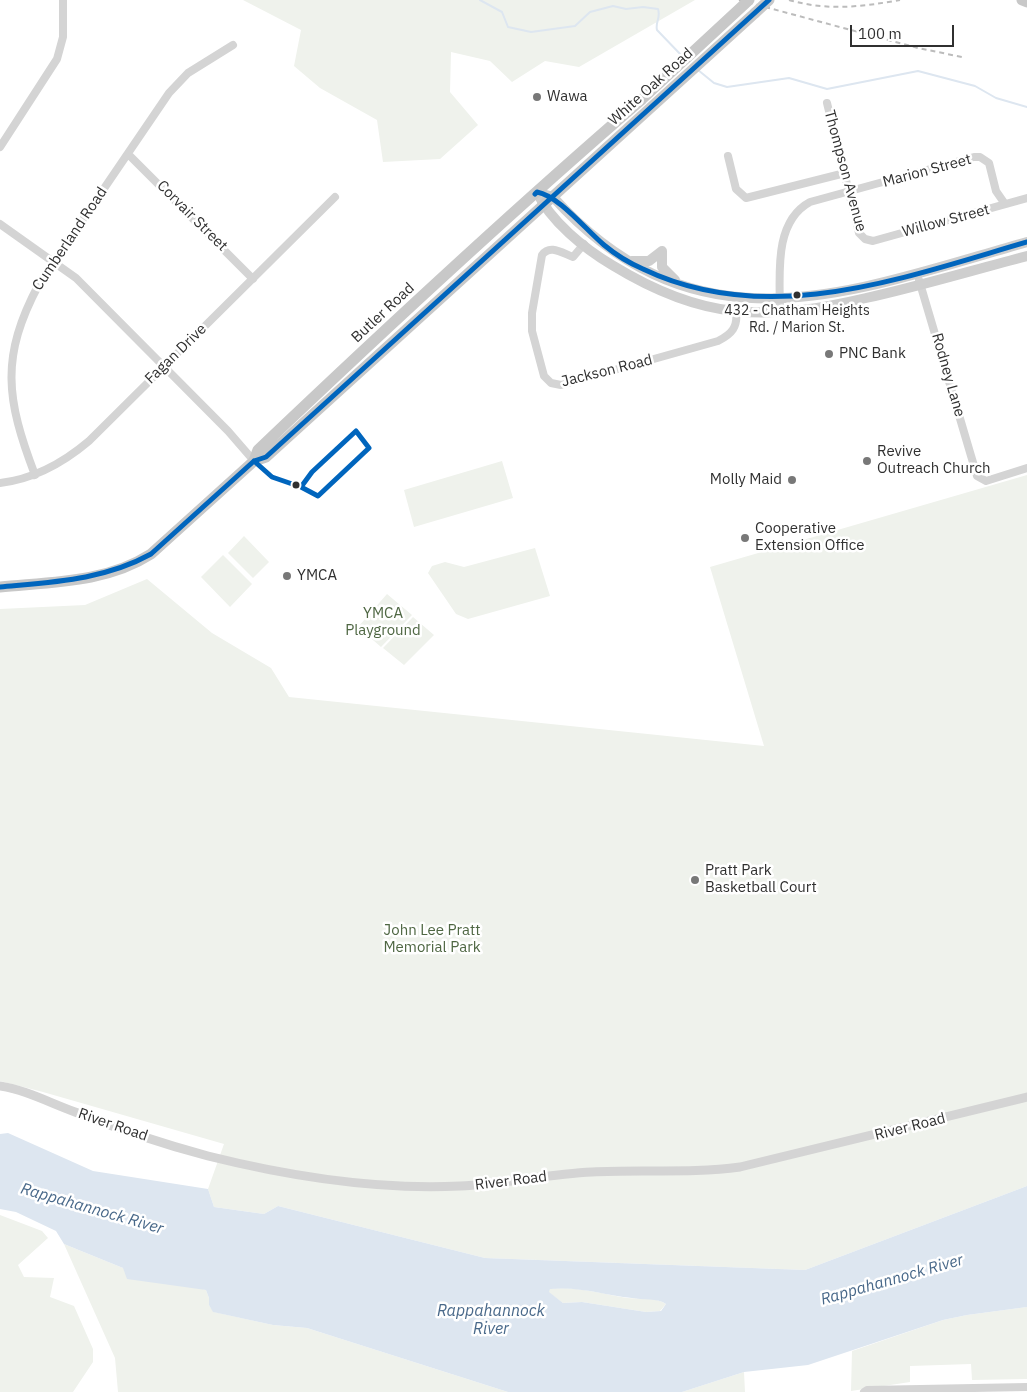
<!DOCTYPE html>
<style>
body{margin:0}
#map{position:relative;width:1027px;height:1392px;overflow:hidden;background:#fff;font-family:"IBM Plex Sans",sans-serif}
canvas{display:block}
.scale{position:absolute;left:850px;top:25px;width:104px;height:22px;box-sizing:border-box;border:2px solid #303030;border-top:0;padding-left:6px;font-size:15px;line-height:18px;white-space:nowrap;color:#303030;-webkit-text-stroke:4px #fff;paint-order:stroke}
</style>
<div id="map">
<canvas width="1027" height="1392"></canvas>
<div class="scale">100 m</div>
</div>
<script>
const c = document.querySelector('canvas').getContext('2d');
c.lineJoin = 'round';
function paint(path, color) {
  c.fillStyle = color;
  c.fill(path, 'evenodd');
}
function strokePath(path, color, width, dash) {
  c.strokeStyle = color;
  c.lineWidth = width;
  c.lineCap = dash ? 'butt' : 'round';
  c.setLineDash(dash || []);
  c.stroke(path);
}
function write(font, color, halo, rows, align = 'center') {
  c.font = font + ' "IBM Plex Sans",sans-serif';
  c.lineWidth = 5;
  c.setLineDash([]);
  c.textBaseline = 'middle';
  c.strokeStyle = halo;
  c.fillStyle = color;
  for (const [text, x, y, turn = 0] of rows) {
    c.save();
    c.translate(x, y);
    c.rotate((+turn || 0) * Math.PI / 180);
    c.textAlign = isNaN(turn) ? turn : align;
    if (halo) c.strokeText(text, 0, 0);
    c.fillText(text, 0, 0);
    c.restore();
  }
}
const green = new Path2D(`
 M243,0H695L579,67L545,61L512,82L490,61L451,52L450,92L478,125L440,159L383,162L377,120L320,88L294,66L301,30Z
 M502,461L513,498L414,527L404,490Z
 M1027,475V1186L805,1270L485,1258L278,1206L264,1214L214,1207L208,1189L224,1144L43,1092L0,1081V609L85,605L147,579L212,633L271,668L289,697L764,746L710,567Z
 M244,536L269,562L253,578L228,553Z
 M535,548L550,596L468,619L456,614L428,573L432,566L445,562L464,567Z
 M223,555L252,584L230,607L201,577Z
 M387,594L412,615L381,647L358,627Z
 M413,617L434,635L404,665L383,648Z
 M0,1215L42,1231L48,1238L18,1265L24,1277L54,1278L50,1297L74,1306L93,1349V1362L73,1392H0Z
 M64,1244L123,1268L206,1290L209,1298V1305L214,1312L273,1325L307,1328L508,1392H118L115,1358Z
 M550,1289C577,1286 601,1294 627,1298C639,1299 656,1297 666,1304L660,1311L646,1312L582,1302L563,1303L548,1292Z
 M1027,1307V1379L972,1380L971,1364L910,1366V1382L851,1391L852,1351L943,1320L967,1315Z
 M744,1372L745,1392H682L685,1391Z`);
const water = new Path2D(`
 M8,1133L93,1171L208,1189L214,1207L264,1214L278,1206L485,1258L805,1270L1027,1186V1307L967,1315L943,1320L808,1365L744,1372L682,1392H508L307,1328L273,1325L213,1312L209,1305V1298L206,1290L127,1279L123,1268L64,1244L56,1231L16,1212L0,1209V1134ZM550,1289C579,1286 604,1295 632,1298C642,1300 658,1298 666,1304L661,1311L646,1312L582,1302L563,1303L549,1292Z`);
const stream = new Path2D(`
 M480,0L502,12L508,27L531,32L575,26L590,12L613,6L626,9L643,7L658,9C661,18 655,22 657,30L683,57
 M698,70L714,83L727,87L789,78L827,89L918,71L975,86L996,98L1027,107`);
const minor = new Path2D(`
 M827,103L859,233L865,239L873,241L1027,198
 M0,147L57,59L63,37V0
 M128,154L253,279
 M728,156L736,189L746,198L845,173
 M0,224L76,278L228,431L254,461
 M584,244L573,257C562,253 550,244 542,255L532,313V331L544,376L551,383L561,385L718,341C732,334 738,327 736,311
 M919,280L977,476L986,481L1027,468
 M780,312C780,276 773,222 810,202L974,157H980L989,163L996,191L1005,204
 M35,475C6,399 0,357 39,284L169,93L188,73L233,45
 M0,483C35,479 63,463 89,441L335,197
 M864,1392L867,1390L1027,1387`);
const tertiary = new Path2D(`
 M0,1086C26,1090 50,1103 75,1112C118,1129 163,1144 208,1156C288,1176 378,1190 460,1186C504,1184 548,1174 592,1172C641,1169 691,1174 740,1167L1027,1097`);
const secondary = new Path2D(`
 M537,192C550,221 585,249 612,265C648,287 693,307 735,311C779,316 823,308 866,298C920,286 973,270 1027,256
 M546,195L553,197C698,357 850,292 1027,242
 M662,251V267L675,280
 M632,261H649L662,251`);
const primary = new Path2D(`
 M1022,0L1027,2
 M254,461L258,450C383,331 510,213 641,100
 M0,587C51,582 106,583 151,554L254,461L266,457L755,13`);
const rail = new Path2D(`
 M739,0L918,48L962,57
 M789,0C827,11 861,7 900,0`);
const primaryBridge = new Path2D(`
 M755,13L769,0
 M641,100L749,0`);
const bus1 = new Path2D(`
 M535,194L537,192C559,196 586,230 604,245C616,255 629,263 643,269C768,329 903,278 1027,242
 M356,431L369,448L318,496L301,487L312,472Z
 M254,461L272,477L301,487
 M0,587C53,582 104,580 151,554L254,461L266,457L769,0`);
const markers = [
 [537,97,5,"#787878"],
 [797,295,4.5,"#303030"],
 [829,354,5,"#787878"],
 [867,461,5,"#787878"],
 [792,480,5,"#787878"],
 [296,485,4.5,"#303030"],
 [745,538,5,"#787878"],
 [287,576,5,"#787878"],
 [695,880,5,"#787878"]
];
const busNames = [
 ["432 - Chatham Heights",797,311],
 ["Rd. / Marion St.",797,328]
];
const streetNames = [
 ["White Oak Road",651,87,-42],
 ["Thompson Avenue",845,171,75],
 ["Marion Street",927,171,-15],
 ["Corvair Street",192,216,45],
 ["Willow Street",946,221,-15],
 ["Cumberland Road",70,239,-56],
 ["Butler Road",383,313,-43],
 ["Fagan Drive",176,354,-44],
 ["Jackson Road",607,371,-14],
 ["Rodney Lane",948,375,74],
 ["River Road",113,1125,19],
 ["River Road",910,1127,-14],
 ["River Road",511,1181,-7]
];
const poiNames = [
 ["Wawa",547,97],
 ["PNC Bank",839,354],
 ["Revive",877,452],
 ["Outreach Church",877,469],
 ["Molly Maid",782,480,"right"],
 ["Cooperative",755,529],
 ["Extension Office",755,546],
 ["YMCA",297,576],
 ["Pratt Park",705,871],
 ["Basketball Court",705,888]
];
const parkNames = [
 ["YMCA",383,614],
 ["Playground",383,631],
 ["John Lee Pratt",432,931],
 ["Memorial Park",432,948]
];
const waterNames = [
 ["Rappahannock River",92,1209,16],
 ["Rappahannock River",892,1280,-16],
 ["Rappahannock",491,1311],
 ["River",491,1329]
];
paint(green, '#eff2ec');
paint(water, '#dde6f0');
strokePath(stream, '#dde6f0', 2);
strokePath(minor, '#d4d4d4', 8);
strokePath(tertiary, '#d4d4d4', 9);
strokePath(secondary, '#cecece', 10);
strokePath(primary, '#c8c8c8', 11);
strokePath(rail, '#bcbcbc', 2, [5, 4]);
strokePath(primaryBridge, '#c8c8c8', 11);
strokePath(bus1, '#0065bd', 5);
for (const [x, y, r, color] of markers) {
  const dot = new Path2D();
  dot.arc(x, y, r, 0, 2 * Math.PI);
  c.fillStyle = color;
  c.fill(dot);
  strokePath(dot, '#fff', 2);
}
write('14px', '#303030', '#fff', busNames);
write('15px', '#303030', '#fff', streetNames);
write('15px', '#303030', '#fff', poiNames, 'left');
write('15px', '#4f6743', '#fff', parkNames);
write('italic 16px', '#486889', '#fff', waterNames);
</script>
